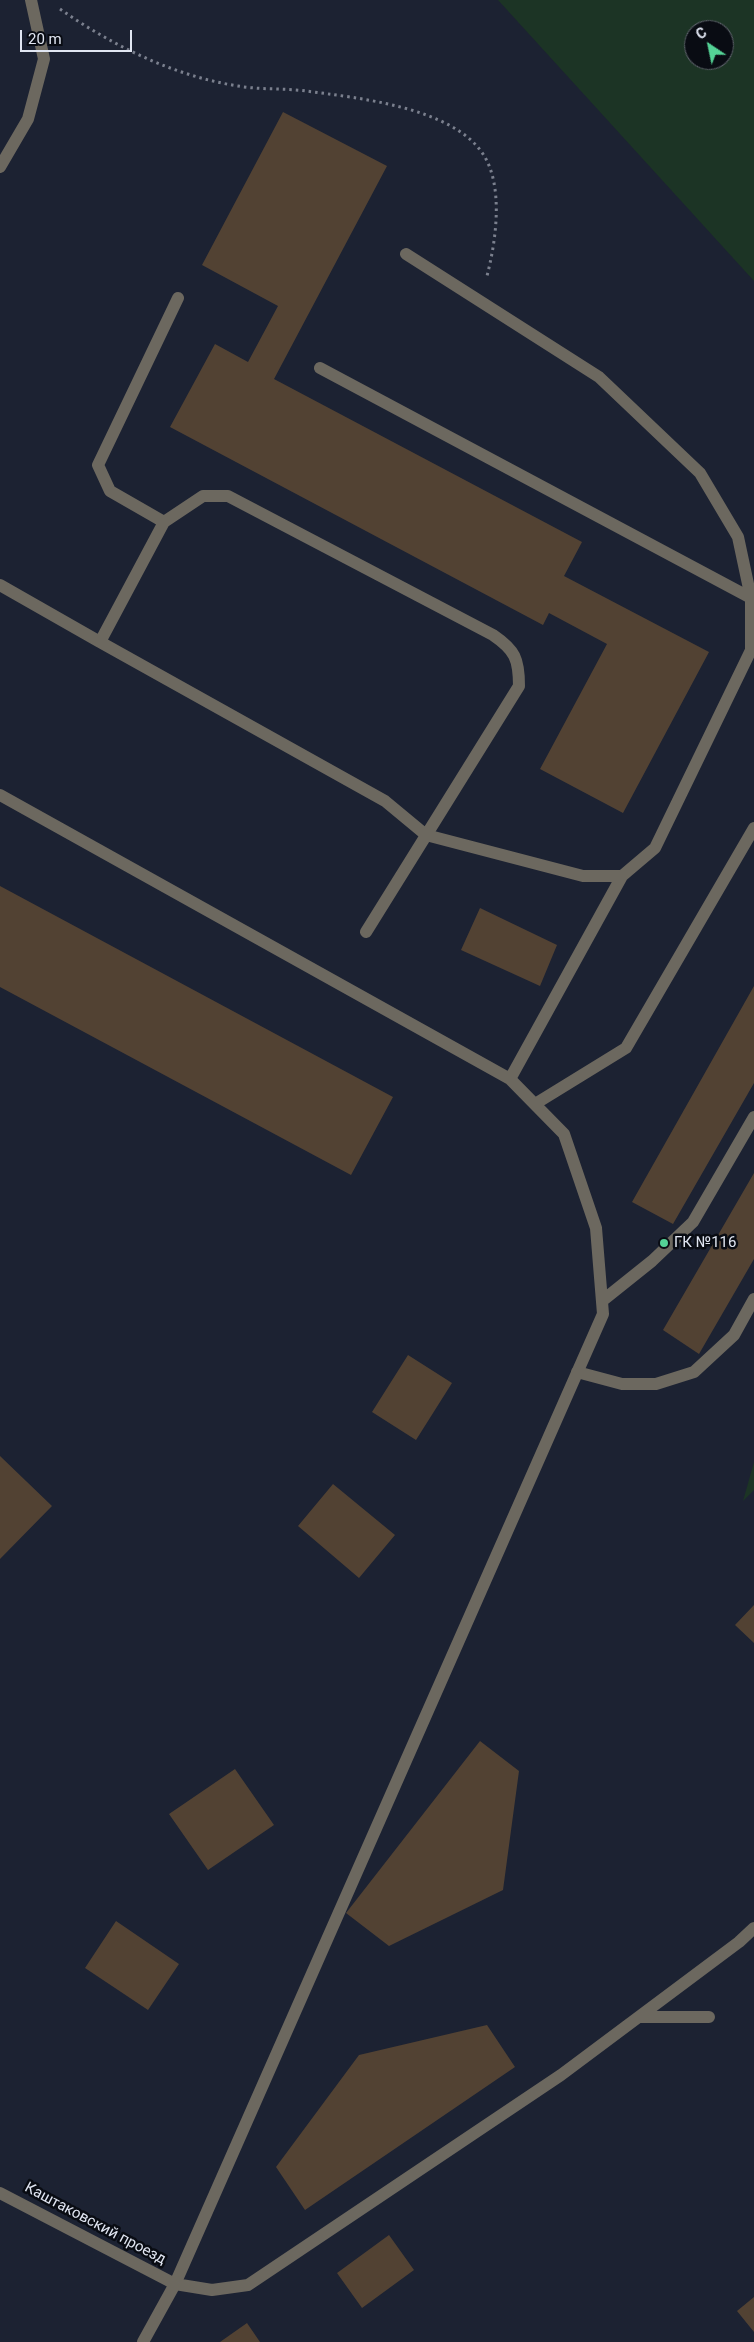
<!DOCTYPE html>
<meta charset="utf-8">
<style>
body{margin:0}
#map{position:relative;width:754px;height:2342px;overflow:hidden;background:#1c2232;font-family:Roboto,sans-serif}
canvas{display:block}
.north{position:absolute;left:684px;top:20px;width:50px;height:50px;box-sizing:border-box;background:#090c13;border:1px solid #5f636c;border-radius:50%;rotate:326deg;font-size:14px;font-weight:700;line-height:20px;text-align:center;color:#e1e6f2}
.north::after{content:'';display:block;margin:auto;width:18px;height:22px;background:#54d396;clip-path:polygon(50% 0,100% 100%,50% 72%,0 100%)}
.scale{position:absolute;left:20px;top:30px;width:112px;height:22px;box-sizing:border-box;border:2px solid #e1e6f2;border-top:0;padding-left:6px;font-size:15px;line-height:18px;white-space:nowrap;color:#e1e6f2;-webkit-text-stroke:4px #090c13;paint-order:stroke}
</style>
<div id="map">
<canvas width="754" height="2342"></canvas>
<div class="north">С</div>
<div class="scale">20 m</div>
</div>
<script>
const c = document.querySelector('canvas').getContext('2d');
c.lineJoin = 'round';
function paint(path, color) {
  c.fillStyle = color;
  c.fill(path, 'evenodd');
}
function strokePath(path, color, width, dash) {
  c.strokeStyle = color;
  c.lineWidth = width;
  c.lineCap = dash ? 'butt' : 'round';
  c.setLineDash(dash || []);
  c.stroke(path);
}
function write(font, color, halo, rows, align = 'center') {
  c.font = font + ' Roboto,sans-serif';
  c.lineWidth = 5;
  c.setLineDash([]);
  c.textBaseline = 'middle';
  c.strokeStyle = halo;
  c.fillStyle = color;
  for (const [text, x, y, turn = 0] of rows) {
    c.save();
    c.translate(x, y);
    c.rotate((+turn || 0) * Math.PI / 180);
    c.textAlign = isNaN(turn) ? turn : align;
    if (halo) c.strokeText(text, 0, 0);
    c.fillText(text, 0, 0);
    c.restore();
  }
}
const green = new Path2D(`
 M498,0H754V281ZM694,30H724V60H694Z
 M754,1462V1490L743,1501Z`);
const building = new Path2D(`
 M283,112L387,166L274,379L582,542L564,576L709,652L623,813L540,769L607,644L549,613L543,625L170,427L215,344L248,362L278,306L202,265Z
 M0,886L393,1097L351,1175L0,987Z
 M480,908L557,945L540,986L461,950Z
 M754,986V1083L673,1224L632,1202Z
 M754,1173V1259L699,1354L663,1330Z
 M408,1355L452,1383L416,1440L372,1412Z
 M0,1456L52,1506L0,1559Z
 M333,1484L395,1535L359,1578L298,1526Z
 M754,1605V1643L735,1625Z
 M480,1741L519,1771L503,1890L389,1946L346,1913Z
 M235,1769L274,1825L208,1870L169,1814Z
 M116,1921L179,1964L148,2010L85,1968Z
 M487,2025L515,2067L305,2210L276,2167L359,2055Z
 M389,2235L414,2270L362,2308L337,2273Z
 M754,2297V2332L737,2311Z
 M247,2323L260,2342H220Z`);
const path = new Path2D(`
 M60,9C113,46 174,76 238,86C261,90 284,88 306,91C358,98 452,107 483,154C504,186 496,241 487,276`);
const minor = new Path2D(`
 M0,167L28,119L44,59L31,0
 M320,368L751,598
 M164,522L110,491L98,465L178,298
 M0,585L100,642
 M0,795L510,1079L564,1134L596,1228L603,1314L175,2284L143,2342
 M366,932L519,686C519,659 515,650 493,635L228,496H203L164,522L100,642L385,801L426,835L583,876H622L655,848L751,650V598L738,537L700,473L599,377L406,254
 M510,1079L622,876
 M535,1104L626,1048L754,828
 M602,1301L652,1261L693,1222L754,1117
 M577,1372L622,1384H656L694,1372L734,1335L754,1299
 M640,2017H709
 M0,2193L175,2284L212,2290L248,2285L561,2075L739,1942L754,1928`);
const markers = [
 [664,1243,5,"#54d396"]
];
const poiNames = [
 ["ГК №116",674,1243]
];
const streetNames = [
 ["Каштаковский проезд",95,2224,28]
];
paint(green, '#1c3425');
paint(building, '#524233');
strokePath(path, '#7b808e', 3, [2.5, 4]);
strokePath(minor, '#6c685f', 12);
for (const [x, y, r, color] of markers) {
  const dot = new Path2D();
  dot.arc(x, y, r, 0, 2 * Math.PI);
  c.fillStyle = color;
  c.fill(dot);
  strokePath(dot, '#090c13', 2);
}
write('15px', '#e1e6f2', '#090c13', poiNames, 'left');
write('15px', '#e1e6f2', '#090c13', streetNames);
</script>
